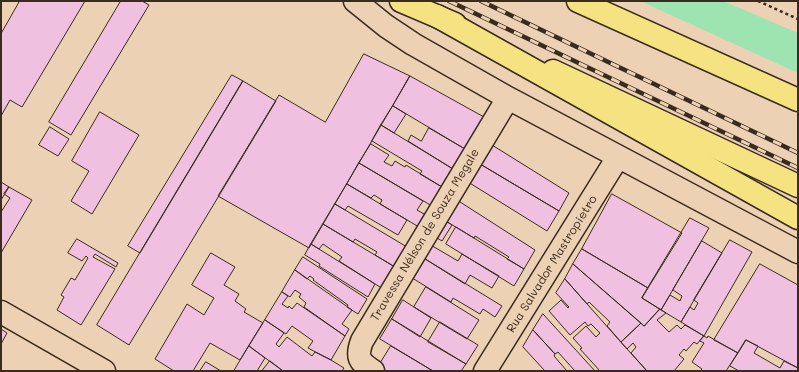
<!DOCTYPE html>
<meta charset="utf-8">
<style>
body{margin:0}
#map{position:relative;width:799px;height:372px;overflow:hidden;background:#edd1b4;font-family:Mali,sans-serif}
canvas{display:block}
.frame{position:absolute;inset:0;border:2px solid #3b2a1e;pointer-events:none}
</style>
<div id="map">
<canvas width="799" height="372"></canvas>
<div class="frame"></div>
</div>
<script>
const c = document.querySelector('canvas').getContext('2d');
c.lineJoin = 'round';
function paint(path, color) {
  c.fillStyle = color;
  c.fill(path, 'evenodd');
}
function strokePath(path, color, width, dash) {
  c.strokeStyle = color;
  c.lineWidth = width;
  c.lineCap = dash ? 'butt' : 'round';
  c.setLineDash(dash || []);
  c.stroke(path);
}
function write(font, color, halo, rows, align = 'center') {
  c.font = font + ' Mali,sans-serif';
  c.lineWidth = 4;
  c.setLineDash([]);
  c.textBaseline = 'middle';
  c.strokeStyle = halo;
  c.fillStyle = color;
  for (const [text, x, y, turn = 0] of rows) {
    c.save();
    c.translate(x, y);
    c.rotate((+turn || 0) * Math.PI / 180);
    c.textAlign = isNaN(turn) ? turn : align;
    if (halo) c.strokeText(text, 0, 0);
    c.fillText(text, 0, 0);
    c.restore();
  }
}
const green = new Path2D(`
 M640,1H723L798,33V73Z`);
const building = new Path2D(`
 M20,1H85L22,107L10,100L1,116V34Z
 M121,1H142L149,5L71,135L49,122Z
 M364,54L410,76L309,248L218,196L279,95L325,122Z
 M232,75L243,81L140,253L128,246Z
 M410,76L484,117L465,149L393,106Z
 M243,81L276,101L129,345L97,325Z
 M393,106L406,114L394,133L381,125Z
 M100,112L139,135L92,214L71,201L89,171L72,161Z
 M381,125L453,169L442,187L420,174L422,171L372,141Z
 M50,127L69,139L58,156L39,145Z
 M429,128L465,149L453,169L408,141L411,135L421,141Z
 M371,144L389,155L384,162L392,166L395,161L405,167L406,165L442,187L432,206L359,163Z
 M492,145L569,193L559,211L480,164Z
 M359,163L423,201L417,210L426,215L419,227L380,204L382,200L374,195L371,198L347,184Z
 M480,164L559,211L547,231L468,182Z
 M1,182L9,187L1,200Z
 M347,184L407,220L398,235L348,206L345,210L335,204Z
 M9,187L32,200L1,253V212L10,198L4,194Z
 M612,194L682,233L648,288L582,249Z
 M457,200L535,250L524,269L507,259L509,257L475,236L474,238L444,220Z
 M335,204L407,247L395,267L375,255L377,252L355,239L353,242L323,224Z
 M690,218L709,228L661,310L642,298Z
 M444,220L452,225L442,241L434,236Z
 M323,224L395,267L383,289L339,261L342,257L323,244L319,249L311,244Z
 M456,227L524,269L514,286L446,244Z
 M77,239L118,263L116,267L95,254L93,257L115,269L81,325L57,310L64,297L61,295L71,278L75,280L88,258L86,256L82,261L68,253Z
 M730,240L752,252L704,336L681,322L690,307L694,310L698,303L694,300Z
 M702,241L722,253L681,322L661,310L670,295L680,301L682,296L673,290Z
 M311,244L375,284L368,297L319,266L320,264L305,255Z
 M429,244L458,261L462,254L499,276L492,288L470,275L465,284L422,257Z
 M582,249L648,288L642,298L660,309L644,326L573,264Z
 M211,253L235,267L224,285L239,294L235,301L246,309L244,312L263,323L240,360L210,343L193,371H174L155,359L187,304L204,315L214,298L192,285Z
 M303,257L367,299L358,314L347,307L348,305L313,280L314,279L310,276L307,279L295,270Z
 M422,257L502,306L495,317L483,309L480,314L453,298L451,302L409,276Z
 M573,264L641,323L621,342L607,326L610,322L589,302L587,304L565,279Z
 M760,264L798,285V368L746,340L738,353L714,340Z
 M295,270L352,310L342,324L349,329L345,336L304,307L306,303L299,297L301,294L295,290L290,297L282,292Z
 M565,279L627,349L647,371H600L580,349L582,348L573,338L586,326L596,337L600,333L591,324L588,326L585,322L570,335L549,311L561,300L568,308L569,307L556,293Z
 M426,287L479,320L467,339L414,307Z
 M282,292L288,296L282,304L288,308L289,306L292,309L297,303L345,336L331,360L308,348L313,341L292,326L286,334L265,320Z
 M403,300L431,318L420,337L392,319Z
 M660,309L666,313L657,320L669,332L677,325L681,329L685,325L704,336L697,344L694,342L686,351L684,349L679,355L684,359L674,371H647L631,353L636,347L633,343L627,349L621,342L641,323L644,326Z
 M543,314L595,371H575L558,352L555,354L533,330Z
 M392,319L466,364L461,371H433L380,339Z
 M265,320L284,333L276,344L279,347L287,337L312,356L315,352L331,360L344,368L342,371H283L249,346Z
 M440,322L478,345L466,364L428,342Z
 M1,329L7,333L1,344Z
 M533,330L555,354L554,356L567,371H545L523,347Z
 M704,336L707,338L708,336L738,353L726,371H700L702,369L692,362L704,343L700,341Z
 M746,340L758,346L754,353L780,368L784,361L798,368V371H739L730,366Z
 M249,346L265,358L257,371H234Z
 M391,346L433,371H385L378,367Z
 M270,361L283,371H262Z
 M206,362L221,371H200Z`);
const path = new Path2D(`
 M758,1L798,19`);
const street = new Path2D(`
 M355,1L386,26L413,44L508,98L798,252
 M1,312L104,371
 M373,371C359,362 356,357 362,341L508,98
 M485,371L618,157`);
const primary = new Path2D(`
 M401,1L455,24
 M578,1L798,100
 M553,71L798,186`);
const highway = new Path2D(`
 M437,16L798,218`);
const rail = new Path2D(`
 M449,1L798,168
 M481,1L798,153`);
const streetNames = [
 ["Travessa Nélson de Souza Megale",425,235,-59],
 ["Rua Salvador Mastropietro",552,264,-58]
];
paint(green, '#9de4b1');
paint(building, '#f0c0e0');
strokePath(building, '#3b2a1e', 1);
strokePath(street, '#3b2a1e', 25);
strokePath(primary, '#3b2a1e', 25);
strokePath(highway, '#3b2a1e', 25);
strokePath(path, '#3b2a1e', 2.5, [3, 3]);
strokePath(street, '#edd1b4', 22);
strokePath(primary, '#f5e382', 22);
strokePath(highway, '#f5e382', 22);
strokePath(rail, '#3b2a1e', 4.5);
strokePath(rail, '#edd1b4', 3, [9]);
write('12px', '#3b2a1e', '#edd1b4', streetNames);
</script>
